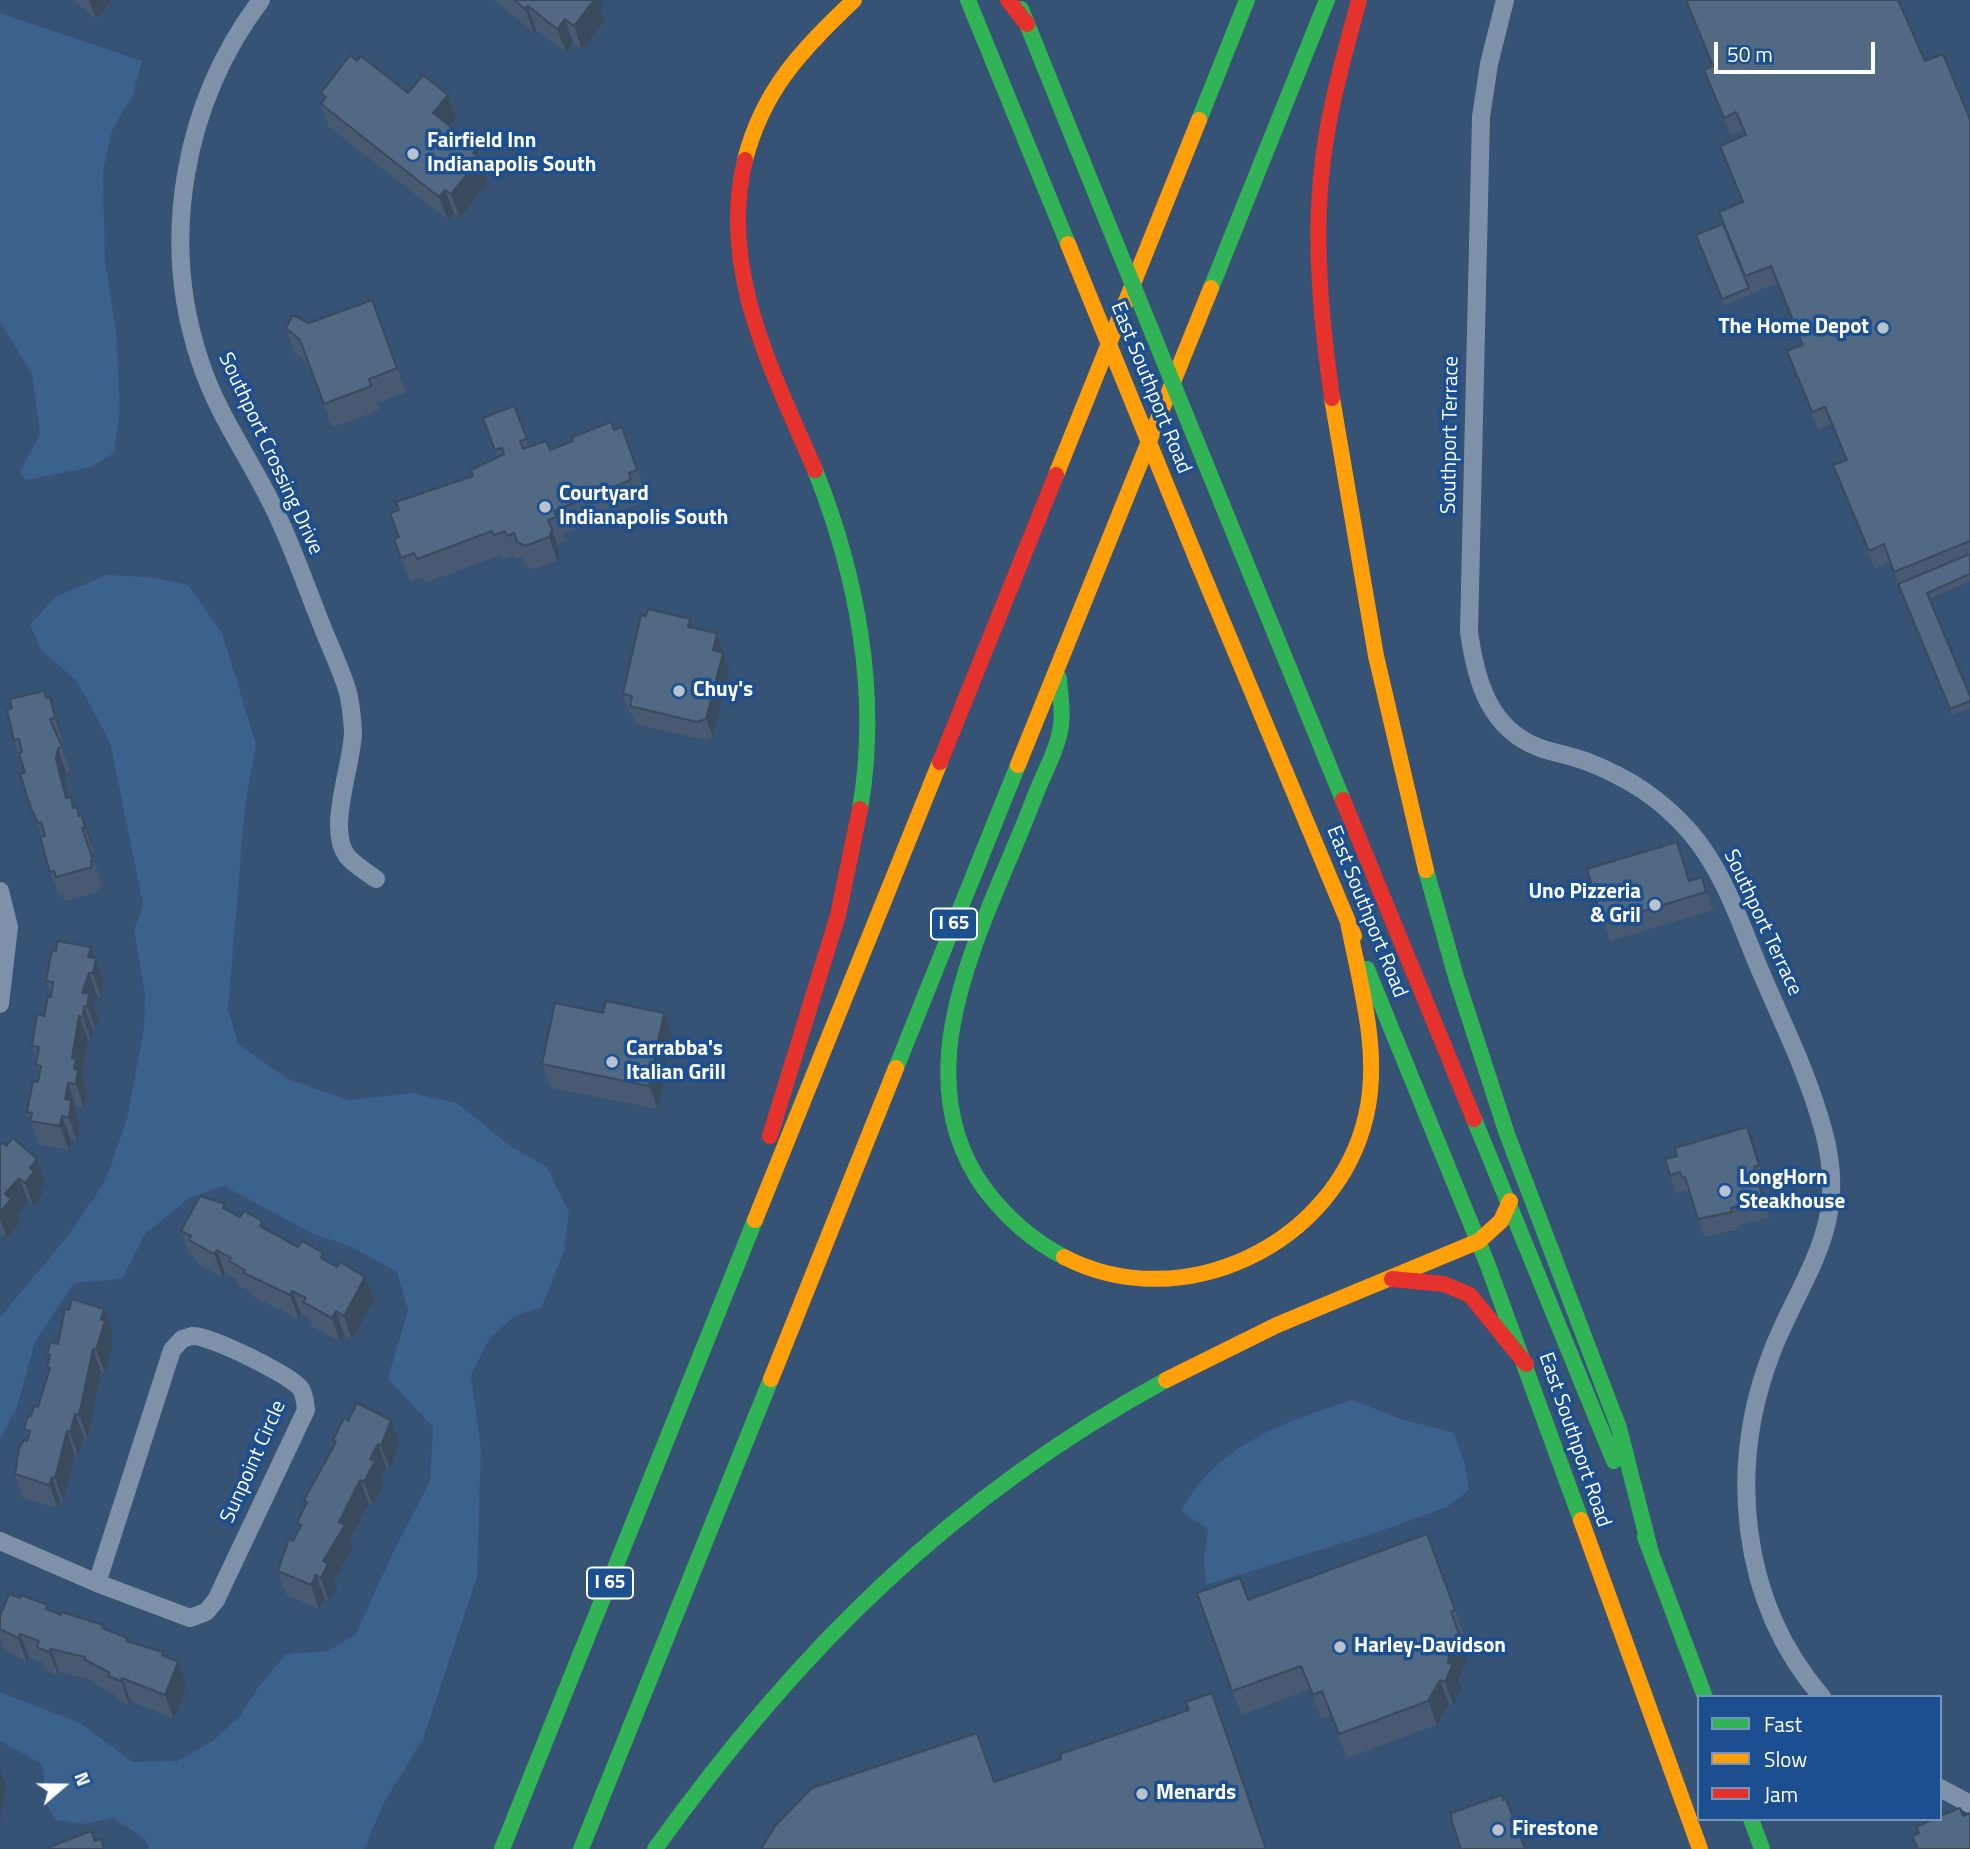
<!DOCTYPE html>
<style>
body{margin:0}
#map{position:relative;width:1970px;height:1849px;overflow:hidden;background:#365274;font-family:"Titillium Web",sans-serif}
canvas{display:block}
.legend{position:absolute;left:1697px;top:1695px;width:245px;height:126px;box-sizing:border-box;background:#1b4f8f;border:2px solid #7695bc;margin:0;padding:9px 12px;list-style:none;font-size:21px;color:#fff}
.legend li{display:flex;align-items:center;gap:14px;height:35px}
.legend b{width:35px;border:2px solid #7695bc}
.north{position:absolute;left:28px;top:1751px;width:70px;height:70px;-webkit-text-stroke:5px #1b4f8f;paint-order:stroke;rotate:70deg;font-size:19px;font-weight:700;line-height:28px;text-align:center;color:#fff}
.north::after{content:'';display:block;margin:auto;width:24px;height:32px;background:#fff;clip-path:polygon(50% 0,100% 100%,50% 72%,0 100%)}
.scale{position:absolute;left:1714px;top:42px;width:161px;height:32px;box-sizing:border-box;border:4px solid #fff;border-top:0;padding-left:9px;font-size:21px;line-height:24px;white-space:nowrap;color:#fff;-webkit-text-stroke:5px #1b4f8f;paint-order:stroke}
</style>
<div id="map">
<canvas width="1970" height="1849"></canvas>
<ul class="legend">
<li><b style="height:9px;background:#30b455"></b>Fast</li>
<li><b style="height:9px;background:#ff9f0a"></b>Slow</li>
<li><b style="height:9px;background:#e5322d"></b>Jam</li>
</ul>
<div class="north">N</div>
<div class="scale">50 m</div>
</div>
<script>
const c = document.querySelector('canvas').getContext('2d');
c.lineJoin = 'round';
function paint(path, color) {
  c.fillStyle = color;
  c.fill(path, 'evenodd');
}
function strokePath(path, color, width, dash) {
  c.strokeStyle = color;
  c.lineWidth = width;
  c.lineCap = dash ? 'butt' : 'round';
  c.setLineDash(dash || []);
  c.stroke(path);
}
function write(font, color, halo, rows, align = 'center') {
  c.font = font + ' "Titillium Web",sans-serif';
  c.lineWidth = 7;
  c.setLineDash([]);
  c.textBaseline = 'middle';
  c.strokeStyle = halo;
  c.fillStyle = color;
  for (const [text, x, y, turn = 0] of rows) {
    c.save();
    c.translate(x, y);
    c.rotate((+turn || 0) * Math.PI / 180);
    c.textAlign = isNaN(turn) ? turn : align;
    if (halo) c.strokeText(text, 0, 0);
    c.fillText(text, 0, 0);
    c.restore();
  }
}
const water = new Path2D(`
 M0,13L142,61L133,95L112,130L103,172L105,261L116,331L120,410L114,453L91,467L26,480L20,472L40,434L32,374L0,322Z
 M107,575L148,577L188,585L222,633L256,744L245,806L228,1009L238,1044L288,1079L348,1100L413,1093L457,1103L510,1146L547,1167L569,1212L564,1251L542,1307L516,1315L490,1338L471,1375L481,1449L477,1577L423,1739L385,1801L364,1849H149L144,1838L113,1818L85,1824L55,1820L46,1803L42,1764L0,1741V1692L80,1723L133,1762L178,1761L213,1741L241,1715L257,1689L286,1654L328,1651L356,1634L394,1550L430,1482L433,1427L388,1379L408,1310L397,1272L350,1246L313,1234L224,1186L189,1198L145,1234L122,1279L74,1283L35,1342L17,1407L0,1439V1317L67,1237L106,1180L127,1119L144,1028L145,994L134,930L143,904L110,742L76,680L41,650L30,625L55,597Z
 M1352,1400L1401,1419L1454,1433L1464,1461L1469,1490L1447,1507L1372,1534L1206,1585L1204,1560L1208,1529L1181,1511C1218,1444 1284,1422 1352,1400Z`);
const street = new Path2D(`
 M261,0C184,102 159,239 200,361C218,417 254,464 278,517C293,549 305,583 318,616C327,640 339,664 347,689C351,702 352,718 353,731C353,765 326,828 347,856C353,864 367,872 376,879
 M1505,0L1489,64L1481,117L1469,632C1476,681 1489,729 1540,748C1555,753 1572,756 1588,762C1629,778 1661,799 1690,832C1726,874 1741,927 1763,977C1784,1026 1809,1077 1823,1129C1850,1224 1806,1268 1773,1349C1727,1465 1739,1601 1822,1697
 M0,891L9,927L0,1004
 M192,1336C209,1335 291,1375 301,1389C305,1396 305,1403 306,1410L216,1600L206,1612L190,1618L97,1583L172,1350L182,1339Z
 M0,1541L97,1583
 M1940,1788L1970,1804`);
const fast = new Path2D(`
 M968,0L1068,244
 M1021,9L1093,187
 M1199,120L1247,0
 M1211,288L1327,0
 M815,470C857,575 880,695 860,809
 M1222,504L1343,800
 M1059,678C1060,694 1063,710 1061,726C1057,752 1042,776 1033,801C988,920 898,1068 984,1188C1005,1216 1033,1241 1064,1257
 M1426,870L1456,977L1507,1134L1619,1428L1651,1553
 M1367,969L1487,1263L1581,1520
 M896,1068L1018,765
 M1474,1119L1614,1461
 M1645,1537L1705,1697
 M1751,1819L1762,1849
 M502,1849L755,1220
 M581,1849L771,1379
 M655,1849C796,1652 951,1497 1166,1380`);
const slow = new Path2D(`
 M745,160C763,89 802,50 854,0
 M1332,398L1376,656L1426,870
 M1056,475L1199,120
 M1199,565L1354,936
 M1018,765L1211,288
 M755,1220L940,762
 M1064,1257C1182,1318 1336,1245 1366,1116C1381,1052 1360,985 1348,922
 M771,1379L896,1068
 M1166,1380L1277,1325L1479,1241L1501,1221L1510,1201
 M1581,1520L1700,1849`);
const jam = new Path2D(`
 M1008,0L1027,24
 M745,160C718,270 773,372 815,470
 M1332,398C1322,326 1314,251 1321,178C1326,118 1343,59 1359,0
 M940,762L1056,475
 M1343,800L1474,1119
 M770,1136L838,915L860,809
 M1392,1279L1444,1284L1470,1295L1526,1364`);
const fastBridge = new Path2D(`
 M1093,187L1222,504`);
const slowBridge = new Path2D(`
 M1068,244L1199,565`);
const wall = new Path2D(`
 M73,0H112L96,19Z
 M494,0H602L604,4L600,9L605,21L582,50L573,43L566,52L536,30L534,33Z
 M1685,0H1898L1925,61L1970,119V581L1929,599L1970,696V708L1952,715L1890,562L1875,569L1833,465L1846,460L1832,424L1818,430L1793,369L1787,351L1802,345L1777,283L1724,305L1698,241L1723,224L1742,202L1720,146L1745,136L1743,130L1731,136L1704,70L1712,66Z
 M357,61L408,93L456,119L450,126L486,171L485,172L488,181L460,218L454,213L448,220L329,127L321,104L324,100L321,93Z
 M372,300L406,392L377,403L380,410L332,427L309,364L294,352L286,328L309,323Z
 M514,406L530,447L550,450L622,427L646,494L638,496L640,503L563,534L565,541L557,544L560,554L557,561L534,569L525,565L522,557L515,559L514,555L502,559L501,555L425,583L423,577L410,582L394,539L399,537V510L473,476L497,457L483,418Z
 M693,628L717,633L729,671L713,737L704,740L636,724L632,713L629,712L623,694Z
 M44,691L58,721L63,741L60,742L70,771L66,772L65,783L69,798L74,808L77,807L80,816L82,815L91,839L94,851L91,852L102,884L99,885L101,891L65,901L62,894L59,895L50,872L42,837L31,808L25,773L14,740L12,708Z
 M1684,860L1690,881L1702,877L1713,910L1610,941L1603,923Z
 M91,947L104,981L101,997L97,996L94,1006L98,1018L96,1030H93L91,1040H88L82,1073L85,1083L84,1087L87,1093L84,1108L76,1106L75,1111L80,1124L77,1141L71,1140L69,1150L39,1145L27,1112L38,1082L39,1074L36,1065L37,1060L32,1046L44,1016L51,994L46,981L56,951Z
 M603,1013L672,1037L658,1109L551,1088L542,1064Z
 M1747,1127L1766,1183L1760,1185L1770,1217L1738,1226L1739,1229L1704,1237L1691,1195L1689,1196L1686,1190L1676,1193L1670,1175L1677,1156Z
 M0,1145L6,1146L37,1159L46,1183L41,1189L43,1195L33,1206L28,1201L17,1214L20,1223L7,1238L2,1234L0,1237Z
 M227,1210L265,1229L326,1261L374,1300L352,1340L344,1335L340,1342L312,1326L310,1319L301,1314L299,1319L252,1296L251,1292L238,1285L236,1279L225,1274L223,1278L197,1263L195,1258L189,1254L181,1231Z
 M113,1332L111,1338L113,1344L105,1373L101,1372L88,1439L84,1438L78,1456L75,1455L63,1501H60L58,1508L23,1498L15,1474L28,1438L24,1429L31,1416L38,1407L49,1372L47,1367L49,1359L47,1354L58,1344Z
 M391,1420L400,1444L390,1469L386,1467L381,1477L384,1485L373,1506L369,1503L350,1540L353,1548L334,1580L337,1587L329,1601L325,1599L319,1609L287,1595L278,1571L299,1528L297,1523L306,1505L304,1500L335,1445L333,1440L348,1421Z
 M1427,1534L1464,1634L1460,1635L1468,1658L1458,1679L1462,1688L1453,1706L1449,1704L1437,1725L1347,1758L1331,1715L1321,1719L1310,1689L1241,1715L1197,1593L1248,1600Z
 M48,1605L49,1610L61,1615L103,1625L105,1629L128,1641L178,1662L187,1686L174,1719L131,1701L129,1705L117,1700L115,1695L93,1683L92,1680L59,1672L58,1675L45,1670L43,1663L29,1657L27,1662L4,1650L0,1639V1616Z`);
const shadedWall = new Path2D(`
 M89,0H112L96,19Z
 M591,0H602L604,4L600,9L605,21L582,50L574,26Z
 M528,6L536,30L534,33L525,9Z
 M565,19L573,43L566,52L557,29Z
 M448,95L456,119L442,137L433,113Z
 M477,148L488,181L460,218L451,194L473,153Z
 M445,190L454,213L448,220L439,197Z
 M552,530L560,554L557,561L549,537Z
 M690,619L697,636L688,627Z
 M717,633L729,671L713,737L706,719L713,650Z
 M50,697L58,721L63,741L55,718Z
 M58,748L66,772L65,783L75,822L66,798L56,759Z
 M82,815L91,839L94,851L85,828Z
 M91,947L104,981L101,997L88,957Z
 M89,973L97,996L94,1006L98,1018L96,1030L82,993Z
 M84,1006L93,1030L91,1040L83,1017Z
 M664,1013L672,1037L658,1109L649,1086Z
 M79,1016L88,1040L82,1073L85,1083L84,1087L87,1093L84,1108L76,1084L72,1058Z
 M68,1083L76,1106L75,1111L80,1124L77,1141L69,1118L65,1099Z
 M62,1116L71,1140L69,1150L60,1126Z
 M1747,1127L1754,1144L1766,1183L1759,1165Z
 M37,1159L46,1183L41,1189L43,1195L33,1206L25,1183L30,1168Z
 M1754,1167L1760,1185L1770,1217L1763,1199Z
 M19,1178L28,1201L17,1214L20,1223L7,1238L0,1219V1212L5,1194Z
 M217,1250L225,1274L223,1278L214,1254Z
 M365,1277L374,1300L352,1340L344,1316Z
 M292,1291L301,1314L299,1319L290,1295Z
 M104,1309L113,1332L111,1338L113,1344L105,1373L96,1350L101,1319Z
 M336,1311L344,1335L340,1342L332,1318Z
 M93,1349L101,1372L88,1439L79,1415Z
 M75,1414L84,1438L78,1456L70,1432Z
 M391,1420L400,1444L390,1469L381,1446Z
 M67,1431L75,1455L63,1501L55,1478Z
 M378,1444L386,1467L381,1477L384,1485L373,1506L364,1482L370,1459Z
 M52,1477L60,1501L58,1508L49,1485Z
 M360,1480L369,1503L350,1540L353,1548L334,1580L337,1587L329,1601L321,1578L323,1561L339,1522Z
 M316,1575L325,1599L319,1609L311,1585Z
 M20,1634L29,1657L27,1662L18,1638Z
 M1459,1634L1468,1658L1458,1679L1462,1688L1453,1706L1445,1682L1449,1656Z
 M51,1649L59,1672L58,1675L49,1652Z
 M178,1662L187,1686L174,1719L165,1695Z
 M122,1678L131,1701L129,1705L121,1681Z
 M1440,1680L1449,1704L1437,1725L1428,1701Z
 M0,1770L6,1786L0,1821Z`);
const building = new Path2D(`
 M514,0H594L574,26L565,19L557,29L528,6L525,9Z
 M1686,0H1898L1925,61L1943,54L1970,119V541L1894,572L1884,544L1869,551L1833,465L1847,460L1825,407L1812,412L1787,351L1803,345L1771,266L1745,276L1719,212L1743,202L1720,146L1746,135L1736,112L1724,118L1704,70L1713,66Z
 M350,55L357,61L361,56L408,93L423,75L448,95L433,113L477,148L473,153L480,158L451,194L445,190L439,197L321,104L326,97L321,93Z
 M1723,224L1749,288L1722,299L1696,235Z
 M372,300L397,368L369,379L371,386L324,404L300,340L286,328L293,315L309,323Z
 M514,406L527,439L520,441L523,449L546,441L550,450L573,441L572,437L611,422L614,430L622,427L637,470L629,473L631,480L554,511L557,517L548,520L552,530L549,537L525,546L517,542L514,533L507,536L505,531L494,535L492,531L417,559L414,553L401,558L394,539L399,537L390,513L399,510L396,502L473,476L471,470L504,454L502,448L495,450L483,418Z
 M1970,554V574L1927,593L1970,696V701L1950,709L1898,584Z
 M648,609L690,619L688,627L717,633L713,650L723,653L706,719L697,722L630,706L632,696L623,694L641,615L646,616Z
 M44,691L46,698L50,697L55,718L50,719L62,747L58,748L56,759L66,798L71,797L73,808L77,807L79,816L82,815L85,828H82L93,860L91,861L92,867L56,877L54,871L50,872L40,837L45,836L41,822L38,823L31,808L20,774L25,773L19,753L22,752L19,739L14,740L7,710L12,708L10,699Z
 M1677,842L1689,881L1702,877L1706,892L1603,923L1587,869Z
 M57,941L91,947L88,957L96,958L93,973H89L82,993L89,994L87,1006H84L83,1017L79,1016L72,1058L76,1059L74,1069L78,1070L76,1084L68,1083L65,1099L71,1100L69,1118L62,1116L60,1126L30,1121L32,1113L27,1112L33,1081L38,1082L41,1066L36,1065L39,1047L32,1046L37,1014L44,1016L48,996L51,997L53,982L46,981L52,950L56,951Z
 M606,1001L664,1013L649,1086L542,1064L555,1003L603,1013Z
 M1747,1127L1759,1165L1754,1167L1763,1199L1731,1208L1732,1212L1698,1219L1685,1177L1682,1178L1680,1172L1670,1175L1665,1159L1677,1156L1675,1148Z
 M13,1138L37,1159L30,1168L34,1172L25,1183L19,1178L5,1194L11,1199L0,1212V1145L3,1143L6,1146Z
 M200,1196L225,1204L223,1208L240,1217L244,1211L262,1221L260,1226L298,1247L302,1241L323,1253L321,1258L337,1267L340,1262L365,1277L344,1316L336,1311L332,1318L303,1302L306,1298L292,1291L290,1295L244,1273L245,1270L229,1261L231,1258L217,1250L214,1254L189,1240L191,1236L181,1231Z
 M72,1299L104,1309L101,1319L105,1321L96,1350L93,1349L79,1415L75,1414L70,1432L67,1431L55,1478L52,1477L49,1485L15,1474L19,1448L24,1440L27,1441L30,1431L24,1429L28,1416H31L34,1406L38,1407L50,1368L47,1367L50,1355L47,1354L51,1342L58,1344L65,1309L69,1310Z
 M357,1403L391,1420L381,1446L378,1444L370,1459L375,1461L364,1482L360,1480L339,1522L345,1525L323,1561L328,1564L321,1578L316,1575L311,1585L278,1571L289,1539L293,1541L301,1525L297,1523L307,1502L304,1500L336,1442L333,1440L344,1418L348,1421Z
 M1427,1534L1455,1610L1451,1612L1459,1634L1449,1656L1448,1663L1453,1664L1445,1682L1440,1680L1428,1701L1339,1734L1322,1691L1313,1695L1301,1666L1232,1691L1197,1593L1240,1578L1248,1600Z
 M9,1594L20,1598L21,1595L48,1605L46,1609L61,1615L62,1612L103,1625L102,1628L127,1638L126,1641L163,1652L162,1655L178,1662L165,1695L122,1678L121,1681L108,1676L110,1673L84,1659L85,1657L51,1649L49,1652L37,1647L39,1641L20,1634L18,1638L0,1629V1616Z
 M1212,1693L1266,1849H761L775,1826L812,1788L977,1733L994,1782L1061,1759L1060,1754L1189,1710L1186,1702Z
 M1502,1795L1503,1800L1506,1799L1525,1849H1461L1452,1822L1451,1813Z
 M1960,1808L1963,1816L1970,1813V1849H1918L1912,1836L1919,1833L1916,1827L1934,1819H1940V1816Z
 M91,1831L95,1841L101,1839L104,1849H45Z`);
const markers = [
 [413,154,7,"#b9c2ce"],
 [1883,328,7,"#b9c2ce"],
 [545,507,7,"#b9c2ce"],
 [679,691,7,"#b9c2ce"],
 [1655,905,7,"#b9c2ce"],
 [612,1062,7,"#b9c2ce"],
 [1725,1191,7,"#b9c2ce"],
 [1340,1647,7,"#b9c2ce"],
 [1142,1794,7,"#b9c2ce"],
 [1498,1830,7,"#b9c2ce"]
];
const shields = [
 [954,924,46],
 [610,1583,46]
];
const shieldNames = [
 ["I 65",954,924],
 ["I 65",610,1583]
];
const poiNames = [
 ["Fairfield Inn",427,142],
 ["Indianapolis South",427,166],
 ["The Home Depot",1869,328,"right"],
 ["Courtyard",559,495],
 ["Indianapolis South",559,519],
 ["Chuy's",693,691],
 ["Uno Pizzeria",1641,893,"right"],
 ["& Gril",1641,917,"right"],
 ["Carrabba's",626,1050],
 ["Italian Grill",626,1074],
 ["LongHorn",1739,1179],
 ["Steakhouse",1739,1203],
 ["Harley-Davidson",1354,1647],
 ["Menards",1156,1794],
 ["Firestone",1512,1830]
];
const streetNames = [
 ["East Southport Road",1150,388,68],
 ["Southport Terrace",1451,435,-89],
 ["Southport Crossing Drive",270,454,65],
 ["East Southport Road",1366,912,68],
 ["Southport Terrace",1762,923,65],
 ["East Southport Road",1574,1440,71],
 ["Sunpoint Circle",254,1462,-66]
];
paint(water, '#3b618d');
strokePath(street, '#7d92a8', 18);
strokePath(fast, '#30b455', 16);
strokePath(slow, '#ff9f0a', 16);
strokePath(jam, '#e5322d', 16);
strokePath(fastBridge, '#30b455', 16);
strokePath(slowBridge, '#ff9f0a', 16);
paint(wall, '#475a72');
paint(shadedWall, '#394a5c');
paint(building, '#526984');
strokePath(building, '#394a5c', 2);
for (const [x, y, r, color] of markers) {
  const dot = new Path2D();
  dot.arc(x, y, r, 0, 2 * Math.PI);
  c.fillStyle = color;
  c.fill(dot);
  strokePath(dot, '#1b4f8f', 2.5);
}
for (const [x, y, w] of shields) {
  const box = new Path2D();
  box.roundRect(x - w / 2, y - 15.5, w, 31, 5);
  c.fillStyle = '#1b4f8f';
  c.fill(box);
  strokePath(box, '#fff', 2);
}
write('bold 19px', '#fff', null, shieldNames);
write('bold 21px', '#fff', '#1b4f8f', poiNames, 'left');
write('21px', '#fff', '#1b4f8f', streetNames);
</script>
